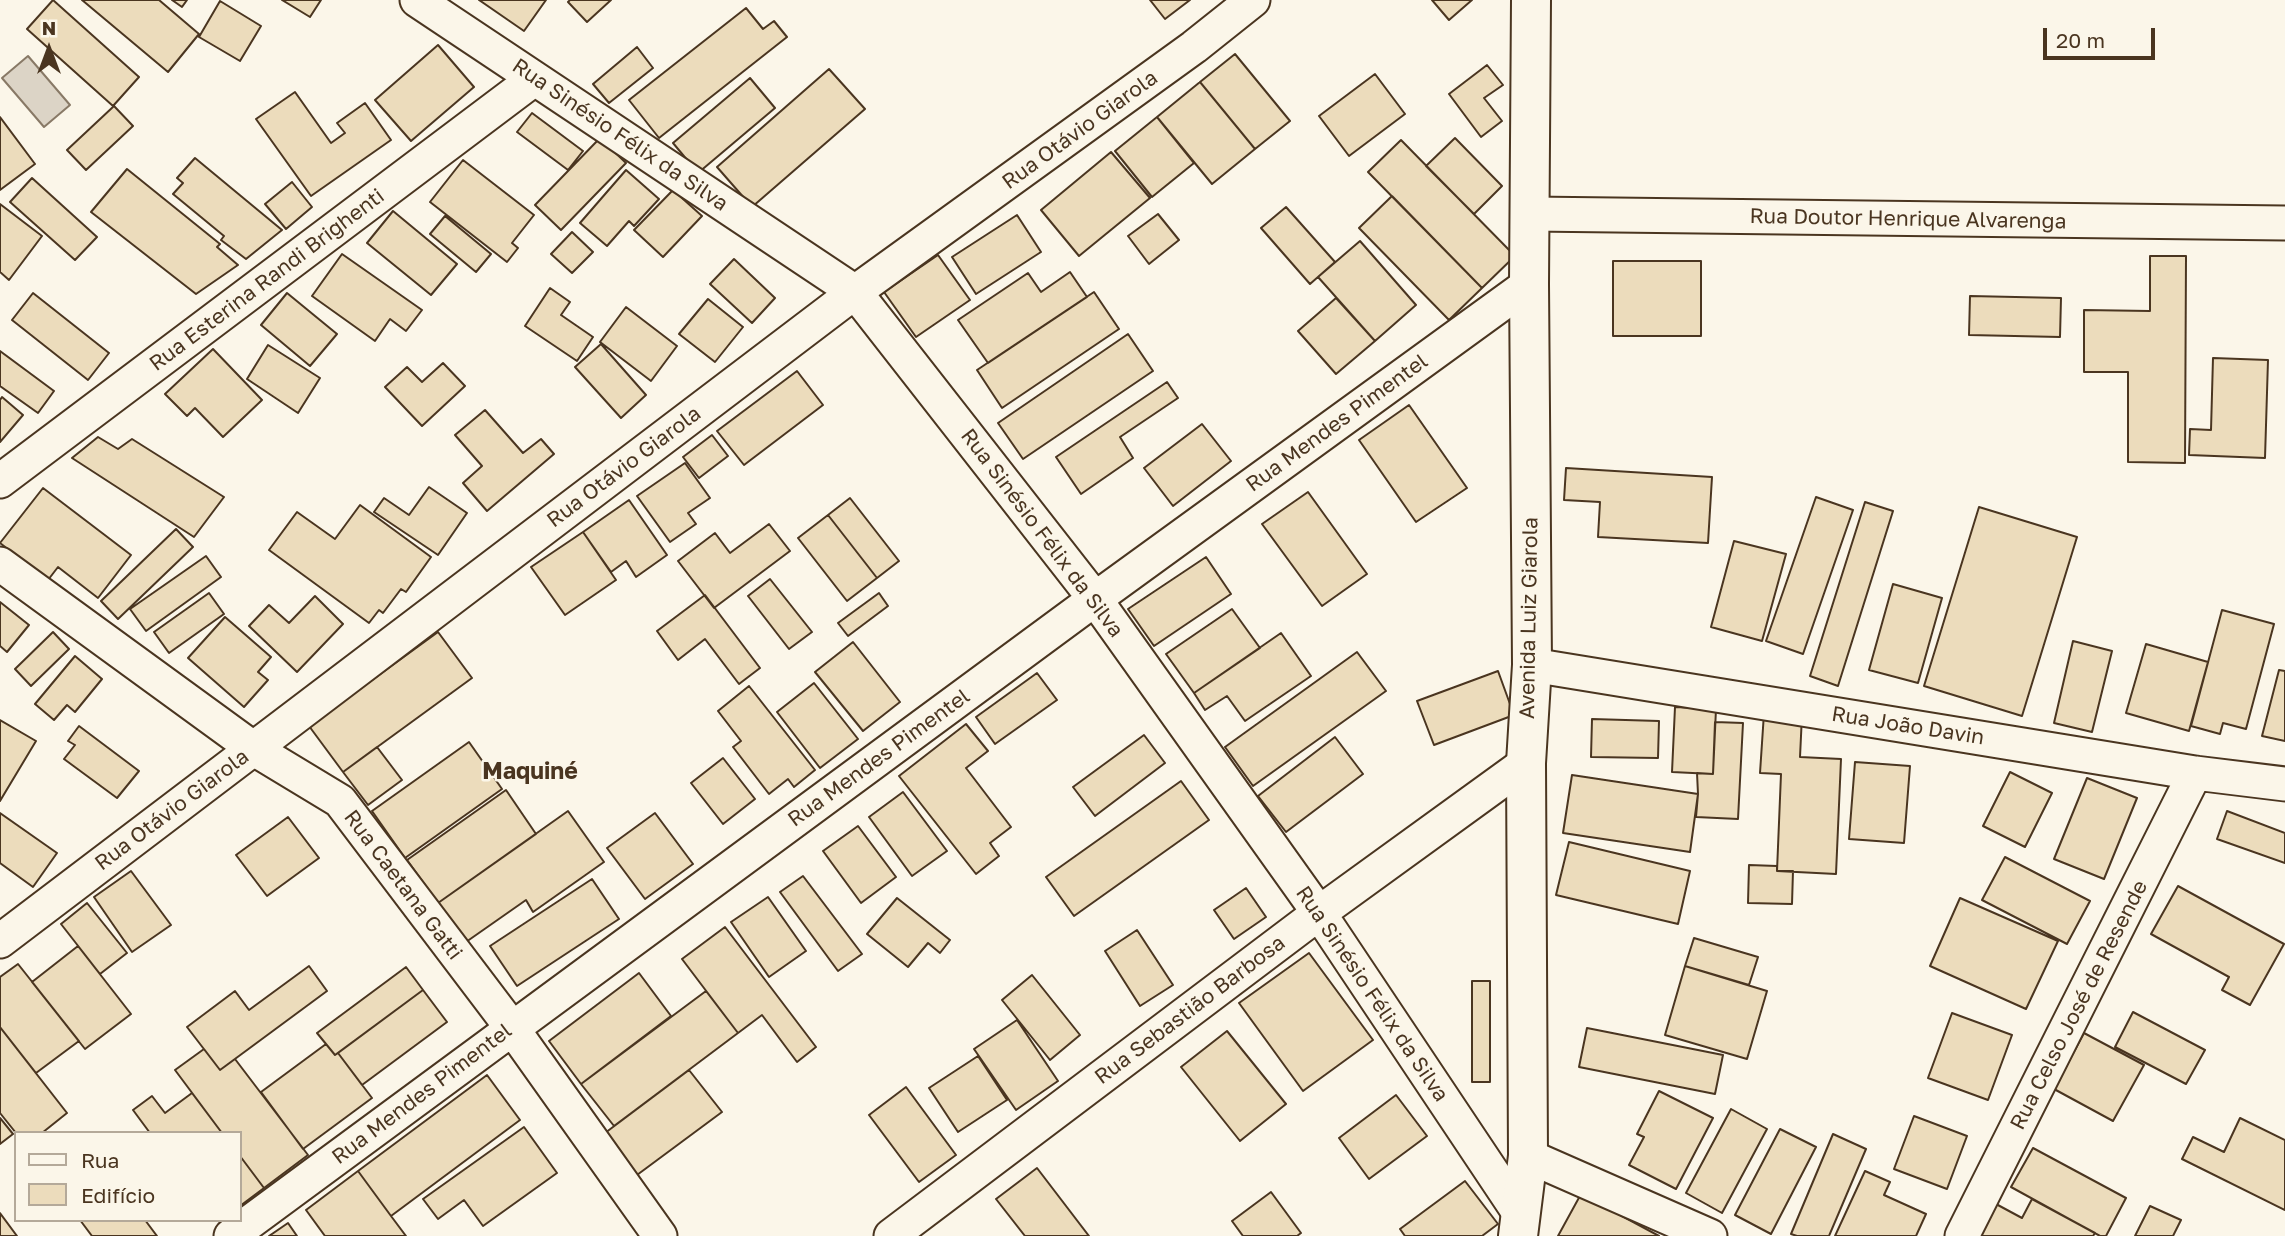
<!DOCTYPE html>
<meta charset="utf-8">
<style>
body{margin:0}
#map{position:relative;width:2285px;height:1236px;overflow:hidden;background:#fbf6e9;font-family:"Golos Text",sans-serif}
canvas{display:block}
.legend{position:absolute;left:14px;top:1131px;width:228px;height:91px;box-sizing:border-box;background:#fbf6e9;border:2px solid #b4a999;margin:0;padding:9px 12px;list-style:none;font-size:21px;color:#4a3520}
.legend li{display:flex;align-items:center;gap:14px;height:35px}
.legend b{width:35px;border:2px solid #b4a999}
.north{position:absolute;left:14px;top:14px;width:70px;height:70px;-webkit-text-stroke:5px #fbf6e9;paint-order:stroke;rotate:0deg;font-size:19px;font-weight:700;line-height:28px;text-align:center;color:#4a3520}
.north::after{content:'';display:block;margin:auto;width:24px;height:32px;background:#4a3520;clip-path:polygon(50% 0,100% 100%,50% 72%,0 100%)}
.scale{position:absolute;left:2043px;top:28px;width:112px;height:32px;box-sizing:border-box;border:4px solid #4a3520;border-top:0;padding-left:9px;font-size:21px;line-height:24px;white-space:nowrap;color:#4a3520;-webkit-text-stroke:5px #fbf6e9;paint-order:stroke}
</style>
<div id="map">
<canvas width="2285" height="1236"></canvas>
<ul class="legend">
<li><b style="height:9px;background:#fbf6e9"></b>Rua</li>
<li><b style="height:19px;background:#ecdcbc"></b>Edifício</li>
</ul>
<div class="north">N</div>
<div class="scale">20 m</div>
</div>
<script>
const c = document.querySelector('canvas').getContext('2d');
c.lineJoin = 'round';
function paint(path, color) {
  c.fillStyle = color;
  c.fill(path, 'evenodd');
}
function strokePath(path, color, width, dash) {
  c.strokeStyle = color;
  c.lineWidth = width;
  c.lineCap = dash ? 'butt' : 'round';
  c.setLineDash(dash || []);
  c.stroke(path);
}
function write(font, color, halo, rows, align = 'center') {
  c.font = font + ' "Golos Text",sans-serif';
  c.lineWidth = 5;
  c.setLineDash([]);
  c.textBaseline = 'middle';
  c.strokeStyle = halo;
  c.fillStyle = color;
  for (const [text, x, y, turn = 0] of rows) {
    c.save();
    c.translate(x, y);
    c.rotate((+turn || 0) * Math.PI / 180);
    c.textAlign = isNaN(turn) ? turn : align;
    if (halo) c.strokeText(text, 0, 0);
    c.fillText(text, 0, 0);
    c.restore();
  }
}
const water = new Path2D(`
 M28,56L70,105L44,127L2,78Z`);
const building = new Path2D(`
 M53,0L139,77L113,106L27,29Z
 M82,0H159L199,34L168,72Z
 M172,0H187L182,7Z
 M282,0H321L310,17Z
 M479,0H546L524,31Z
 M570,0H611L587,22L568,2Z
 M1150,0H1190L1165,19Z
 M1432,0H1472L1449,20Z
 M220,1L261,26L240,61L199,37Z
 M746,8L763,29L774,21L787,37L659,138L629,100Z
 M438,45L474,87L411,141L375,100Z
 M637,47L653,68L609,103L593,84Z
 M1235,54L1290,121L1255,149L1200,82Z
 M1487,65L1503,85L1484,98L1502,121L1481,137L1449,94Z
 M829,69L865,109L752,207L717,167Z
 M1375,74L1405,114L1349,156L1319,116Z
 M750,78L775,108L698,173L673,143Z
 M1200,82L1255,149L1212,184L1157,117Z
 M295,92L331,143L345,133L337,123L365,103L391,140L311,196L256,119Z
 M114,106L133,126L86,170L67,150Z
 M532,113L583,151L568,170L517,132Z
 M0,117L35,164L0,190Z
 M1157,117L1194,163L1152,197L1115,151Z
 M600,138L626,163L561,230L535,205Z
 M1455,138L1502,186L1474,214L1426,166Z
 M1401,140L1515,256L1482,288L1368,172Z
 M1111,152L1150,198L1079,256L1041,210Z
 M195,158L259,211L282,230L246,259L221,240L224,236L173,194L183,183L177,178Z
 M463,160L534,215L512,243L518,248L507,262L430,202Z
 M127,169L220,244L217,247L238,265L196,294L91,212Z
 M626,170L659,199L634,226L629,221L607,246L580,223Z
 M32,178L97,237L75,260L10,202Z
 M292,182L312,207L286,229L265,204Z
 M673,190L702,216L663,257L634,230Z
 M1392,196L1482,288L1449,320L1359,228Z
 M0,204L42,236L9,280L0,272Z
 M1286,207L1335,262L1310,284L1261,228Z
 M393,211L457,264L431,295L367,243Z
 M1158,214L1179,240L1149,264L1128,236Z
 M1017,215L1041,252L976,294L952,257Z
 M445,216L491,254L476,272L430,234Z
 M572,232L593,252L572,273L551,254Z
 M1360,241L1416,305L1375,341L1318,277Z
 M342,254L422,310L406,331L390,319L375,341L312,296Z
 M938,255L970,300L916,337L884,292Z
 M2150,256H2186L2185,463L2128,462V372H2084V310L2150,311Z
 M734,259L775,298L752,323L710,284Z
 M1613,261H1701V336H1613Z
 M1070,272L1087,297L988,363L958,320L1028,273L1041,292Z
 M550,288L570,302L561,315L593,337L577,361L525,326Z
 M1094,292L1119,329L1002,408L977,370Z
 M33,293L109,353L88,380L12,320Z
 M287,293L337,334L310,366L261,325Z
 M1970,296L2061,298L2060,337L1969,335Z
 M1336,298L1375,341L1336,374L1298,331Z
 M708,299L743,327L715,362L679,334Z
 M626,307L677,346L651,381L600,342Z
 M1128,334L1153,371L1023,459L998,423Z
 M601,344L646,395L621,418L575,367Z
 M268,345L320,378L298,413L247,379Z
 M213,349L262,400L223,437L195,408L187,416L165,394Z
 M0,351L54,391L38,413L0,386Z
 M2213,358L2268,360L2265,458L2189,455L2190,429L2211,430Z
 M443,363L465,386L422,426L385,387L407,367L422,382Z
 M797,371L823,405L744,465L717,431Z
 M1167,382L1178,398L1120,437L1133,458L1081,494L1056,457Z
 M2,397L23,415L0,442V400Z
 M1409,405L1467,488L1416,522L1359,440Z
 M485,410L523,453L541,439L554,454L487,511L463,483L482,466L455,435Z
 M1202,424L1231,461L1173,506L1144,468Z
 M712,435L728,456L699,478L683,457Z
 M98,437L118,449L132,439L224,497L194,537L72,458Z
 M685,463L710,498L688,513L696,524L670,542L637,496Z
 M1566,468L1712,477L1708,543L1598,537L1600,502L1564,500Z
 M429,487L467,513L438,555L374,512L384,498L409,515Z
 M43,488L131,555L98,598L58,567L48,580L0,543Z
 M1308,492L1367,574L1322,606L1262,524Z
 M1816,497L1853,510L1803,654L1766,641Z
 M850,498L899,561L877,578L828,515Z
 M629,500L667,555L636,577L626,561L611,572L583,532Z
 M1865,502L1893,511L1838,686L1810,676Z
 M360,505L431,557L406,592L401,589L383,613L379,610L369,623L269,550L297,512L335,539Z
 M1979,507L2077,537L2022,716L1924,686Z
 M828,515L877,578L847,601L798,538Z
 M769,524L790,551L714,608L678,561L715,533L730,553Z
 M176,529L193,547L118,619L101,601Z
 M583,532L616,580L565,615L531,567Z
 M1734,541L1786,554L1762,641L1711,627Z
 M206,556L221,577L146,631L130,609Z
 M1206,557L1231,594L1154,646L1128,609Z
 M770,579L812,632L789,649L748,596Z
 M1893,584L1942,598L1918,683L1869,670Z
 M209,593L224,614L169,653L154,632Z
 M879,593L888,606L848,636L838,623Z
 M705,595L760,668L739,684L705,639L678,660L657,631Z
 M315,596L343,624L297,672L249,626L269,605L289,623Z
 M0,602L29,625L7,652L0,646Z
 M1232,609L1260,648L1194,693L1166,654Z
 M2222,610L2274,624L2246,729L2223,723L2220,734L2191,726Z
 M225,617L271,657L258,672L268,680L244,707L188,658Z
 M53,632L69,649L31,686L15,669Z
 M438,632L472,678L343,772L309,726Z
 M1281,633L1311,676L1245,721L1227,696L1205,710L1194,693Z
 M2073,641L2112,651L2092,732L2054,723Z
 M853,642L900,702L863,731L815,672Z
 M2146,644L2208,662L2189,731L2126,713Z
 M1357,652L1386,691L1253,786L1225,747Z
 M75,656L102,679L75,712L67,705L54,720L35,704Z
 M2279,670L2285,671V741L2262,736Z
 M1498,671L1514,715L1434,745L1417,701Z
 M1037,673L1057,700L995,744L976,717Z
 M814,683L858,739L820,768L777,712Z
 M749,686L815,770L794,787L788,779L769,794L733,747L741,741L718,711Z
 M1675,707L1716,709L1713,774L1672,772Z
 M1764,713L1802,715L1800,757L1841,759L1836,874L1777,871L1781,774L1760,773Z
 M1592,719L1659,721L1658,758L1591,757Z
 M0,720L36,741L0,801Z
 M1715,722L1743,723L1738,819L1696,817L1698,794L1697,773L1713,774Z
 M966,724L988,751L966,768L1011,827L990,843L999,856L976,874L899,776Z
 M79,726L139,771L117,798L64,759L75,745L68,741Z
 M1144,735L1165,763L1095,816L1073,787Z
 M1335,737L1363,774L1286,832L1258,796Z
 M469,742L502,789L405,858L372,811Z
 M377,747L402,780L368,805L343,772Z
 M723,758L755,799L723,824L691,783Z
 M1855,762L1910,766L1904,843L1849,839Z
 M2010,772L2052,793L2025,847L1983,826Z
 M1572,775L1698,794L1690,852L1563,833Z
 M2087,778L2137,798L2104,879L2054,859Z
 M1181,781L1209,820L1074,916L1046,877Z
 M506,790L536,834L438,903L407,860Z
 M903,792L947,851L912,876L869,817Z
 M568,811L604,862L533,912L526,900L466,942L438,903Z
 M2227,811L2285,833V863L2217,839Z
 M0,813L57,853L33,887L0,863Z
 M655,813L693,864L645,899L607,848Z
 M288,817L319,858L267,896L236,855Z
 M858,826L896,877L861,903L823,851Z
 M1569,842L1690,871L1678,924L1556,895Z
 M2005,857L2090,901L2067,944L1982,900Z
 M1749,865L1777,866V871H1793L1792,904L1748,903Z
 M131,871L171,925L132,952L94,897Z
 M803,876L862,954L838,971L780,892Z
 M592,879L619,919L517,986L490,946Z
 M2178,886L2284,944L2250,1005L2222,990L2229,977L2151,934Z
 M1246,888L1266,917L1234,939L1214,910Z
 M768,897L806,951L769,977L731,922Z
 M897,898L950,940L940,953L928,943L908,967L867,934Z
 M1960,898L2058,941L2026,1009L1930,966Z
 M87,903L127,953L100,974L61,924Z
 M725,927L816,1047L797,1062L762,1015L738,1033L682,959Z
 M1137,930L1173,985L1140,1006L1105,951Z
 M1694,938L1758,957L1749,985L1685,966Z
 M78,946L131,1014L85,1049L32,982Z
 M1309,953L1373,1040L1303,1091L1239,1003Z
 M18,964L79,1041L36,1073L0,1027V977Z
 M309,966L327,991L220,1070L187,1027L235,991L249,1010Z
 M1685,966L1767,991L1747,1059L1665,1035Z
 M406,967L423,990L335,1055L317,1033Z
 M639,973L671,1016L581,1084L549,1041Z
 M1032,975L1080,1035L1050,1060L1002,1000Z
 M1472,981H1490V1082H1472Z
 M423,990L447,1022L362,1085L338,1053Z
 M706,991L738,1033L614,1126L581,1084Z
 M2133,1012L2205,1050L2186,1084L2115,1047Z
 M1952,1013L2012,1035L1988,1100L1928,1078Z
 M1017,1020L1058,1081L1016,1110L974,1049Z
 M0,1027L67,1113L42,1133H16L0,1113Z
 M1587,1028L1723,1055L1715,1094L1579,1067Z
 M1227,1031L1286,1104L1240,1141L1181,1067Z
 M2084,1033L2144,1065L2113,1121L2054,1089Z
 M326,1044L335,1055L338,1053L372,1098L303,1149L261,1092Z
 M204,1049L220,1070L235,1059L308,1155L264,1188L240,1156V1133H222L175,1070Z
 M978,1056L1007,1100L958,1132L929,1088Z
 M689,1070L722,1112L637,1175L605,1133Z
 M487,1075L520,1120L391,1216L358,1171Z
 M906,1087L956,1155L919,1182L869,1115Z
 M1659,1091L1713,1118L1676,1189L1629,1165L1644,1137L1637,1134Z
 M192,1093L222,1133H150L133,1110L152,1096L165,1113Z
 M1396,1095L1427,1136L1369,1179L1339,1138Z
 M1731,1109L1767,1129L1722,1213L1686,1193Z
 M1914,1116L1967,1136L1947,1189L1894,1169Z
 M0,1118L13,1134L0,1144Z
 M2240,1118L2285,1140V1210L2182,1159L2193,1137L2224,1152Z
 M524,1127L557,1173L483,1226L464,1200L438,1219L423,1199Z
 M1780,1129L1816,1147L1771,1234L1735,1215Z
 M1833,1134L1866,1149L1829,1236H1797L1791,1234Z
 M2033,1148L2126,1198L2106,1236H2100L2011,1187Z
 M240,1156L264,1188L240,1206Z
 M1037,1168L1089,1236H1025L996,1199Z
 M358,1171L391,1216L406,1236H325L306,1210Z
 M1865,1171L1890,1182L1884,1195L1926,1214L1916,1236H1835Z
 M1465,1181L1498,1224L1482,1236H1405L1400,1229Z
 M1271,1192L1301,1233L1297,1236H1243L1232,1221Z
 M1581,1194L1659,1236H1558Z
 M2032,1199L2095,1233L2093,1236H1978L1996,1204L2022,1218Z
 M2150,1206L2181,1220L2173,1236H2135Z
 M0,1213L17,1236H0Z
 M80,1220H145L157,1236H92Z
 M288,1223L297,1236H269Z`);
const street = new Path2D(`
 M417,0L855,292L1095,599L1319,913L1520,1214
 M1531,214L2285,223
 M0,481L534,79
 M0,564L254,749L340,801L512,1028L660,1236
 M1532,665L2195,773L2285,784
 M0,941L855,292L1194,47L1253,0
 M1528,1156L1710,1236
 M231,1236L1095,599L1529,284
 M891,1236L1319,913L1526,763
 M1962,1236L2195,773`);
const secondary = new Path2D(`
 M1518,1236L1528,1156L1526,763L1532,665L1529,284L1531,0`);
const streetNames = [
 ["Rua Otávio Giarola",1080,130,-36],
 ["Rua Sinésio Félix da Silva",620,135,34],
 ["Rua Doutor Henrique Alvarenga",1908,219,1],
 ["Rua Esterina Randi Brighenti",267,280,-37],
 ["Rua Mendes Pimentel",1337,423,-36],
 ["Rua Otávio Giarola",624,467,-37],
 ["Rua Sinésio Félix da Silva",1042,533,53],
 ["Avenida Luiz Giarola",1529,618,-89],
 ["Rua João Davin",1908,726,9],
 ["Rua Mendes Pimentel",879,758,-36],
 ["Rua Otávio Giarola",172,810,-37],
 ["Rua Caetana Gatti",403,885,53],
 ["Rua Sinésio Félix da Silva",1372,994,56],
 ["Rua Celso José de Resende",2079,1005,-63],
 ["Rua Sebastião Barbosa",1190,1010,-37],
 ["Rua Mendes Pimentel",422,1094,-37]
];
const neighbourhoodNames = [
 ["Maquiné",530,772]
];
paint(water, '#dcd4c6');
strokePath(water, '#887966', 2);
paint(building, '#ecdcbc');
strokePath(building, '#4a3520', 2);
strokePath(street, '#4a3520', 37);
strokePath(secondary, '#4a3520', 42);
strokePath(street, '#fbf6e9', 33);
strokePath(secondary, '#fbf6e9', 38);
write('21px', '#4a3520', '#fbf6e9', streetNames);
write('bold 23px', '#4a3520', '#fbf6e9', neighbourhoodNames);
</script>
